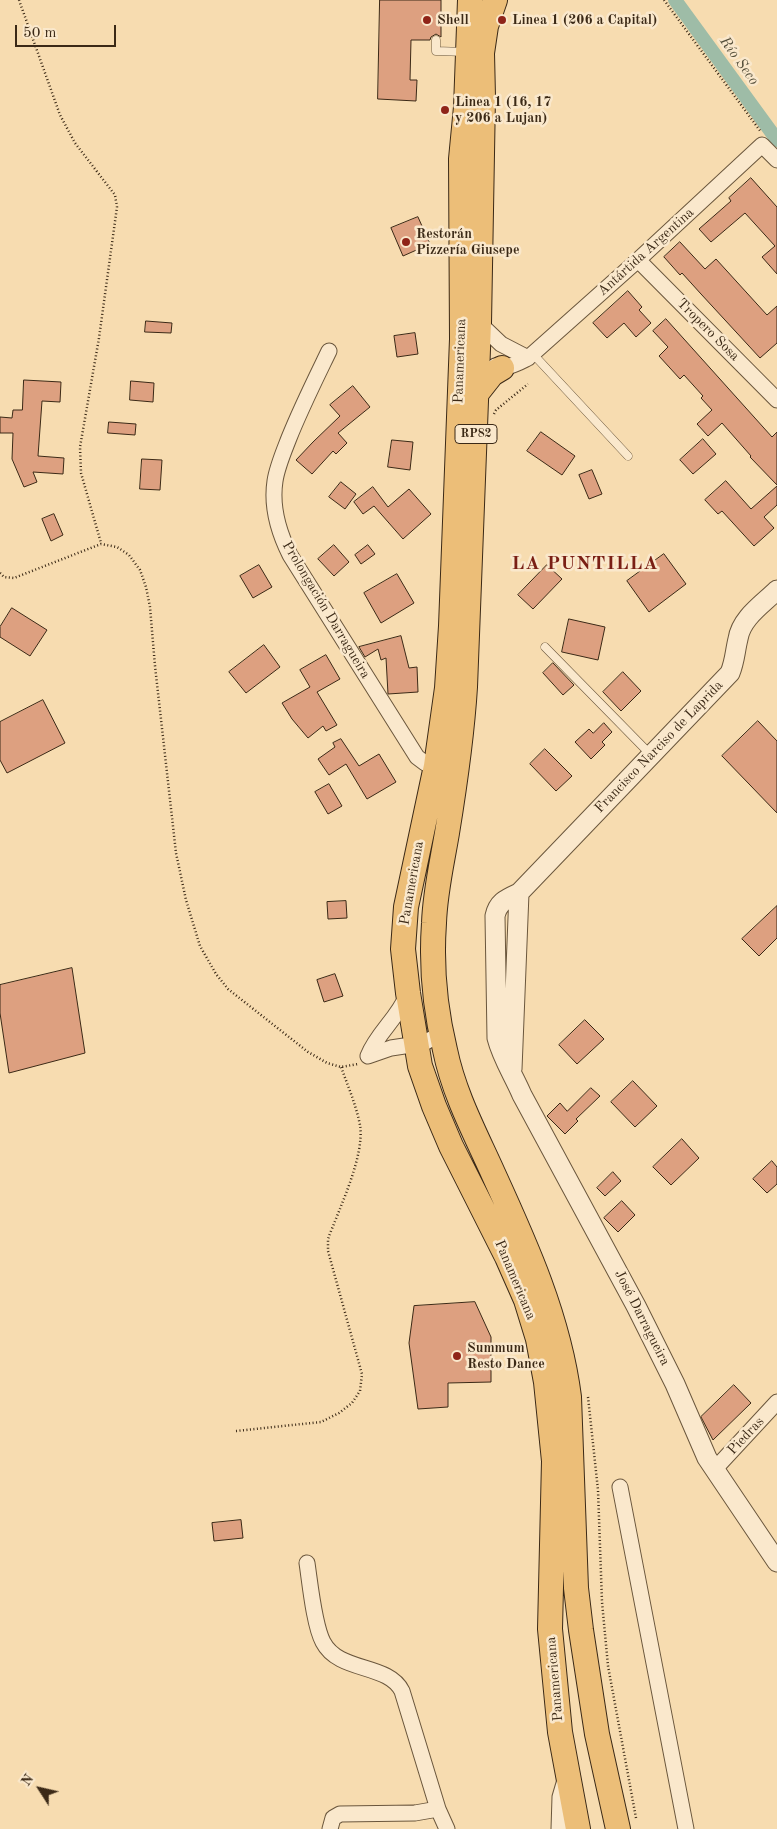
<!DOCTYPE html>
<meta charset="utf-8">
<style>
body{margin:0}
#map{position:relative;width:777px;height:1829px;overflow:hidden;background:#f7dcb0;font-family:"Old Standard TT",serif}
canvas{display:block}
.north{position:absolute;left:15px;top:1764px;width:50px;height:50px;-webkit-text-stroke:4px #fae8cc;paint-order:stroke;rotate:305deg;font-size:14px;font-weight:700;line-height:20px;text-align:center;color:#3b2916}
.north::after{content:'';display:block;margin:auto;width:18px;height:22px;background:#3b2916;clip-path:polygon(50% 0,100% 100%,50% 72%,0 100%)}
.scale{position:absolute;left:15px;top:25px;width:101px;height:22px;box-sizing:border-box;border:2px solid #3b2916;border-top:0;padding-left:6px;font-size:15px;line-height:18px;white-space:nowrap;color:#3b2916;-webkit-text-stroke:4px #fae8cc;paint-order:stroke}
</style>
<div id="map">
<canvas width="777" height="1829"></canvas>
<div class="north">N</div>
<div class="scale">50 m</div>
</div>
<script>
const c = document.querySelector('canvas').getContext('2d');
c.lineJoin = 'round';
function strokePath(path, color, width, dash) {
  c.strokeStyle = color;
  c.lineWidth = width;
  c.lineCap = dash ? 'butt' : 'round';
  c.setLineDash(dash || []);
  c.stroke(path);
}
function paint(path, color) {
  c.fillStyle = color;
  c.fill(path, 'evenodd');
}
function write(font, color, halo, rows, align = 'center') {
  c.font = font + ' "Old Standard TT",serif';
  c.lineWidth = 5;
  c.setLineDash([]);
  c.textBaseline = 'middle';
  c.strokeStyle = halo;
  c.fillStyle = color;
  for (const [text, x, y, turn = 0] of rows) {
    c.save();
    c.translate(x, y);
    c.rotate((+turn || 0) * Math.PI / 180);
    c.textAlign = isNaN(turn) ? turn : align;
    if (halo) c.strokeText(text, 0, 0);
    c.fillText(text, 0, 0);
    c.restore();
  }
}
const canal = new Path2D(`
 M675,0L777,140`);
const building = new Path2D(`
 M380,0H441V37L436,34L431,37L430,40H411L410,80H417L416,101L378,99Z
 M751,178L777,207V274L762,257L775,246L745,213L711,242L699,229L731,201L729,198Z
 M418,217L430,244L403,256L391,228Z
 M680,242L705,269L716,259L767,315L777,306V343L760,358L701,294L682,273L680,275L664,257Z
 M628,291L642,307L639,310L651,323L636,337L624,323L607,338L593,323Z
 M666,319L772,437L777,432V485L750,457L751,456L722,423L708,436L697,424L712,410L701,398L703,396L684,375L680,379L659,356L668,347L653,331Z
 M146,321L172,323L171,333L145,332Z
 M415,333L418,354L397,357L394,336Z
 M24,380L61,382L60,402L42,401L38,456L64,458L63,474L33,472L37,482L24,487L12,459L13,433H0V417L12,418L13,410H22Z
 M131,381L154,383L153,402L130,400Z
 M353,386L370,407L338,433L347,443L336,454L333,451L312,474L296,460L313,442L340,416L330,405Z
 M109,422L136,424L135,435L108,433Z
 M541,432L575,456L562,475L527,451Z
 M703,439L716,454L693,474L680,460Z
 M392,440L413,442L410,470L388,467Z
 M142,459L162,460L160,490L140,489Z
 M592,470L602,494L589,499L579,475Z
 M726,481L751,509L777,486V505L764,517L774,528L754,546L722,511L718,514L705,500Z
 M341,482L356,494L345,509L329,497Z
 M373,487L388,507L409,489L431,514L403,539L374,506L363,514L354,502Z
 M54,514L63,535L51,541L42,519Z
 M334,545L349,562L334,576L318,559Z
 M368,545L375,554L361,564L355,555Z
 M664,554L686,584L649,612L627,581Z
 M259,565L272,587L253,598L240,576Z
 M547,565L562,579L533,609L518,595Z
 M397,574L414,603L381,623L364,593Z
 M12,608L47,630L30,656L0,637V627Z
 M569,619L605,627L598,660L562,652Z
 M401,636L409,668L417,667L418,692L388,694L386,658L381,660L378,649L365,657L359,647Z
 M264,645L280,667L246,693L229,672Z
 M326,655L340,679L317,692L337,725L326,731L323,726L308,738L292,719L282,703L310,687L300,670Z
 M553,663L574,685L563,695L543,673Z
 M623,672L641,691L621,711L603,692Z
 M43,700L65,743L7,773L0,760V722Z
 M758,721L777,741V813L722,756Z
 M604,723L612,732L602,742L605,745L591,759L575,742L589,729L593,733Z
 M341,739L359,766L379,754L396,782L367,799L346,764L329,775L318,759L335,747L333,743Z
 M545,749L572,776L556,791L530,764Z
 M329,784L342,806L328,814L315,792Z
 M346,901L347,918L328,919L327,902Z
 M777,906V938L759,956L742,939Z
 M72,968L85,1053L9,1073L0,1013V985Z
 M335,974L343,996L324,1002L317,980Z
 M585,1020L604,1039L577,1064L559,1045Z
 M633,1081L657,1106L635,1127L611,1102Z
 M591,1088L600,1096L576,1119L578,1121L565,1134L547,1116L560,1103L567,1111Z
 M682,1139L699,1158L671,1185L653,1167Z
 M772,1161L777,1167V1184L767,1193L753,1179Z
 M613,1172L621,1181L605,1196L597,1188Z
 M622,1201L635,1215L618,1232L604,1218Z
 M475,1302L491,1337V1382L448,1383V1407L418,1409L409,1343L414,1306Z
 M734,1385L751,1403L713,1440L701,1417Z
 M241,1520L243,1538L214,1541L212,1523Z`);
const path = new Path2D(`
 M19,0L60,115L75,143L115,195L117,207L99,338L80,447L81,473L101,543
 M664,0L761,132
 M494,414L496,410L528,384
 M0,573L4,577L14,578L101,544L117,547L129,555L140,570L146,587L150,607L155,666L176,853L186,900L200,946L216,974L228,989L308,1052L327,1063L341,1067L358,1064
 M588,1397L598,1490L602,1602L608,1666L636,1818
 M236,1431L321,1422L339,1413L352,1403L360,1391L362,1374L328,1251V1239C339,1209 365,1156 360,1125C356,1105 348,1086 341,1067`);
const service = new Path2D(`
 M436,40V51L466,52
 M533,354L628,456
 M545,647L651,755`);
const minor = new Path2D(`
 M638,260L777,400
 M479,323L501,344L528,358
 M329,351C315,380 301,408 289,438C284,451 277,467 275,481C271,507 279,533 290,555L417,757L425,763L436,766
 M495,366C508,369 516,364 528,358L638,260L762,145L777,160
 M368,1056L391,1048L424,1043L442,1033
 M368,1056C377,1033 398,1018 407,995
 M714,1470L777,1402
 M620,1487L686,1829
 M307,1563C310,1583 314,1625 323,1642C339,1673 388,1663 402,1691L438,1809L447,1829
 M330,1829L333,1818L340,1814L415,1813L438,1809
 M559,1829L560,1797L565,1780`);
const tertiary = new Path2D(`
 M777,590C763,604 741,618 738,639C735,651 735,661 730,673L519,893C506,899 498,902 495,916L497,1038C502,1058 514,1076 522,1095L636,1306L675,1384L707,1458L777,1562
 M512,1069L519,893`);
const primary = new Path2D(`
 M470,0L466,107L461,159L462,339L451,626L447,688L436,766L406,907L403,949L408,993L420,1066L434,1106L451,1146L507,1257L526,1300L538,1339L546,1382L554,1461L550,1629L560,1732L578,1829
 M495,0L486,26L482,53L483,97L479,323L465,687C462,736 455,784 447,833C442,863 435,892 434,923C431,965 435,1009 445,1050C454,1094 475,1133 493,1173C526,1245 559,1318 569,1397L576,1588L581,1630L597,1734L618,1829
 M477,393L492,374L502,368`);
const markers = [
 [427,20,5,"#8f2418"],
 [502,20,5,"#8f2418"],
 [445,110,5,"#8f2418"],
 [406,242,5,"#8f2418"],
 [457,1356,5,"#8f2418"]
];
const shields = [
 [476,434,42]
];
const shieldNames = [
 ["RP82",476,434]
];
const poiNames = [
 ["Shell",437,20],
 ["Linea 1 (206 a Capital)",512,20],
 ["Linea 1 (16, 17",455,102],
 ["y 206 a Lujan)",455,118],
 ["Restorán",416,234],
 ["Pizzería Giusepe",416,250],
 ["Summum",467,1348],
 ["Resto Dance",467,1364]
];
const streetNames = [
 ["Antártida Argentina",646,252,-42],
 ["Tropero Sosa",708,330,45],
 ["Panamericana",460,361,-88],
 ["Prolongación Darragueira",326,610,59],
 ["Francisco Narciso de Laprida",659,747,-46],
 ["Panamericana",412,883,-80],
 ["Panamericana",515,1280,67],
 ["José Darragueira",642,1318,63],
 ["Piedras",746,1436,-47],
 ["Panamericana",555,1679,-95]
];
const waterNames = [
 ["Río Seco",739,61,54]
];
const districtNames = [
 ["LA PUNTILLA",585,564]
];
strokePath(canal, '#9ebca7', 14);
paint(building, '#dda080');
strokePath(building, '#3b2916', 1);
strokePath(service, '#6a563c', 9);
strokePath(minor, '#6a563c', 17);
strokePath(tertiary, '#6a563c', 21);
strokePath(primary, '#3b2916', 26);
strokePath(path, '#3b2916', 2.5, [1, 2.5]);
strokePath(service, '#fae8cc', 8);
strokePath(minor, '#fae8cc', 15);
strokePath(tertiary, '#fae8cc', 19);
strokePath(primary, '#ecbe78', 24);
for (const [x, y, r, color] of markers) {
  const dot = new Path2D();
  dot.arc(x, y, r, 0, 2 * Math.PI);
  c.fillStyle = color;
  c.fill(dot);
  strokePath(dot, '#fae8cc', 2);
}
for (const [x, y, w] of shields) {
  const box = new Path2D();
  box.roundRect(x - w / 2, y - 9.5, w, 19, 4);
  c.fillStyle = '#fae8cc';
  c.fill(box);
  strokePath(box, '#3b2916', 1);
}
write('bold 12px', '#3b2916', null, shieldNames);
write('bold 14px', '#3b2916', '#fae8cc', poiNames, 'left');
write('14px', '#3b2916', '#fae8cc', streetNames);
write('italic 15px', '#544e3a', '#fae8cc', waterNames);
c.letterSpacing = '1px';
write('bold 19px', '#7a1f14', '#fae8cc', districtNames);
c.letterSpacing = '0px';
</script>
